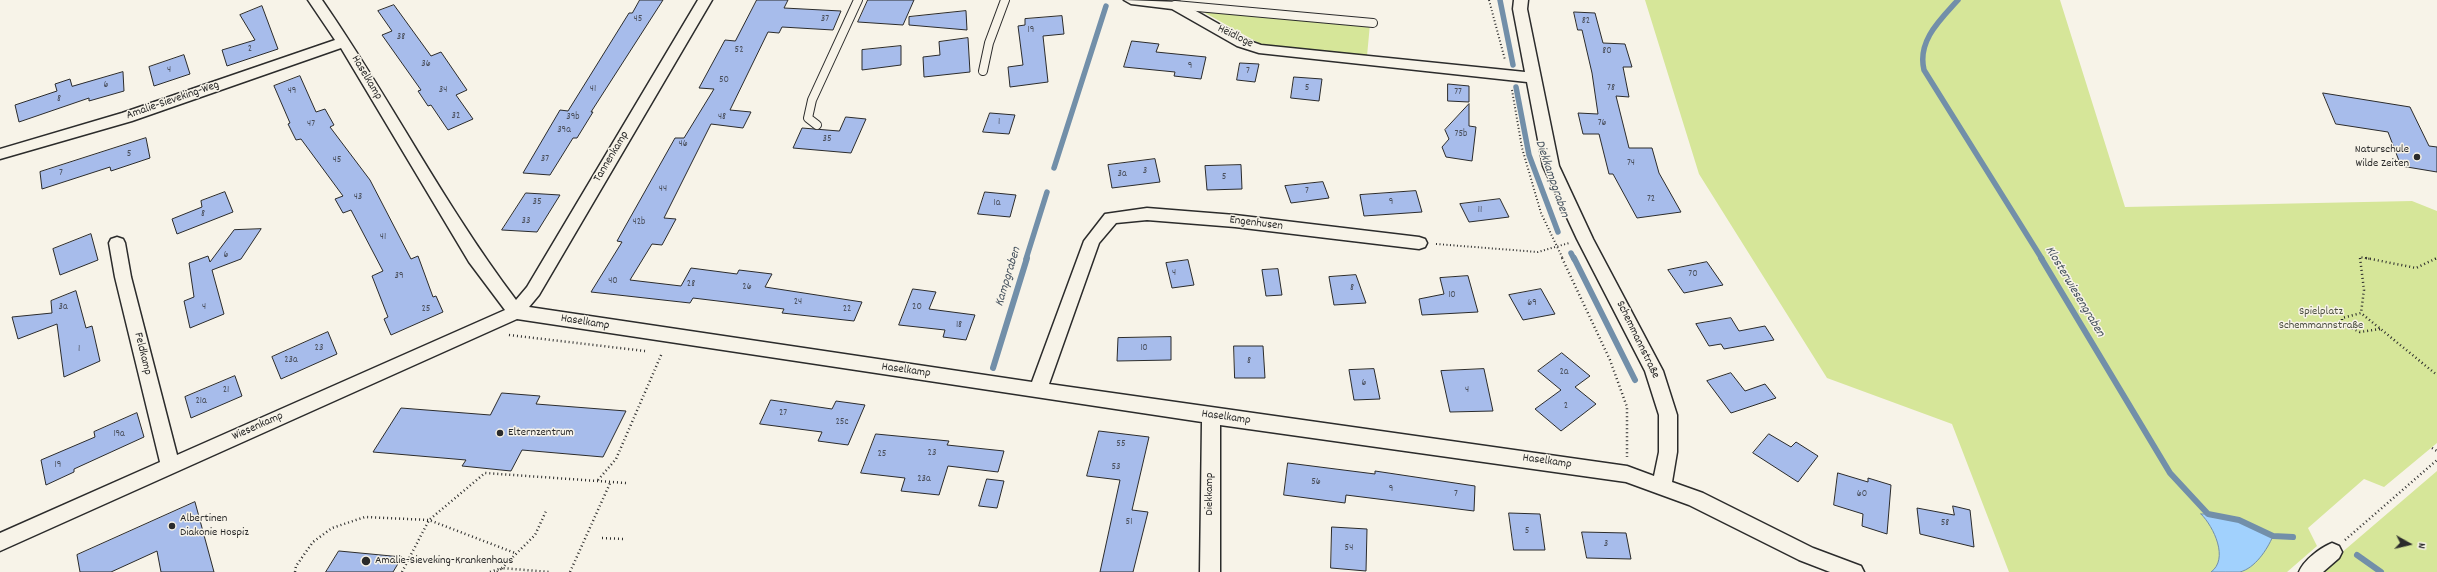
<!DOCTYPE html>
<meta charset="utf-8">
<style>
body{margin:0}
#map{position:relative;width:2437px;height:572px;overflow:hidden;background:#f7f3e8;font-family:Dekko,sans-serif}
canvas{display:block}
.north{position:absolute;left:2389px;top:524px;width:40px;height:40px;-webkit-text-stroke:3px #f7f3e8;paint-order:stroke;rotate:98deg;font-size:11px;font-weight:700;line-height:16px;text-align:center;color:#2b2b2b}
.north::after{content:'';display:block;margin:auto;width:14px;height:18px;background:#2b2b2b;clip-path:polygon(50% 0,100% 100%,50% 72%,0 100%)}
</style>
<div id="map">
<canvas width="2437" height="572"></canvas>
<div class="north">N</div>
</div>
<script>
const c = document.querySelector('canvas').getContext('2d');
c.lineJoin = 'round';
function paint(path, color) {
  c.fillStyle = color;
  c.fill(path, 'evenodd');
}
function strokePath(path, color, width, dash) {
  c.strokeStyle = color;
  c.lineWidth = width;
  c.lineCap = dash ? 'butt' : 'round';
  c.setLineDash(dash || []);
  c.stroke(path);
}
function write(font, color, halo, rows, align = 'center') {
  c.font = font + ' Dekko,sans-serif';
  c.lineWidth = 3;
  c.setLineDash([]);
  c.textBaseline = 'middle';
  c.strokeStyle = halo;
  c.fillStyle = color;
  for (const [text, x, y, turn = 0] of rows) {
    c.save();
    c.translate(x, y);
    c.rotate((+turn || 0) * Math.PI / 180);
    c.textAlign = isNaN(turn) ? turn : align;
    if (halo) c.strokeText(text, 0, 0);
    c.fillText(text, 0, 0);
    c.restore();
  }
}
const green = new Path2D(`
 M1645,0H2060L2125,207L2412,201L2437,211V443L2384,487L2364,479L2308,528L2317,546L2287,572H2009L1952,424L1827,378L1699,174Z
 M1198,9L1370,24L1367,56L1266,47Z
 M2437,471V572H2319Z`);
const water = new Path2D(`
 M2201,514C2220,513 2258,524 2273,536C2267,550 2255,568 2240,572C2231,572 2220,572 2211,572C2229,559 2214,527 2201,514Z`);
const streamFar1 = new Path2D(`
 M1500,0L1513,65
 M1958,0C1940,20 1917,41 1924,70L2042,259
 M1516,87L1529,155L1558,232
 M1054,168L1106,6
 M1571,253L1574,259
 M1026,259L1047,192`);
const stream = new Path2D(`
 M1574,258L1635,380
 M2041,258L2170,473L2208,514L2239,520L2273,536L2293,537
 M993,368L1027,258
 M2357,555L2381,572`);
const building = new Path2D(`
 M640,0H663L591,112H593L577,138H573L550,175L523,173L560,110L568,111L629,13H632Z
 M757,0H788L784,8L841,11L833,30L782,27L779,33L768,32L730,110L751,112L743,128L711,124L664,218L676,219L662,245L652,244L630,280L681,286L691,268L737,274L739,270L772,274L765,287L862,302L854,321L782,313L784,309L693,298L690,303L591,292L622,242L617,241L675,138H684L714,89L699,88L725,40L735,41Z
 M868,0H914L903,25L858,22Z
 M394,5L431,56L441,52L467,90L456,95L473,119L448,130L431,105L428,106L418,91L421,90L382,35L392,31L378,11Z
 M262,6L278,49L227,66L222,50L255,40L240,15Z
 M966,11L967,30L909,25V17Z
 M1574,12L1595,13L1603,43L1625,44L1632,67H1623L1629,97L1616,96L1629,148H1652L1659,173L1681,212L1637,218L1613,174H1609L1599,134H1583L1578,113L1598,114L1592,73L1582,30H1578Z
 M1062,16L1064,34L1043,36L1048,82L1010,87L1008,67L1023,65L1018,26L1025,25V19Z
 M968,38L970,72L924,77L923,57L940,55L939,42Z
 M1132,41L1159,44L1156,52L1206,57L1201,79L1174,76L1175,72L1124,67Z
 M901,46V65L862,70V50Z
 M184,55L190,74L154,86L149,67Z
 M1240,63L1259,64L1255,82L1237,80Z
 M123,72L124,91L89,101V98L19,122L15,105L57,91L55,84L70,79L72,86Z
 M300,76L316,112L325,109L334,125L330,127L370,180L411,259L418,256L433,297L436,296L443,312L391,335L384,319L388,317L372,276L383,271L351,210L343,213L335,199L343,196L301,139L296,140L288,124L290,123L274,86Z
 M1294,77L1322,79L1319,101L1291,98Z
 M1448,84L1469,86V102L1448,101Z
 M2323,93L2410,107L2429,146L2437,147V172L2401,166L2388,132L2336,124Z
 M1469,104V126L1476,127L1472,161L1446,157L1442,147L1449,139L1445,130Z
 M990,113L1015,115L1009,134L983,132Z
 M846,117L866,119L851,153L793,148L802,128L839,131Z
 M146,138L150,158L111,171L110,167L42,189L40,172Z
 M1155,159L1160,182L1112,188L1108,165Z
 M1241,165L1242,189L1207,190L1205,166Z
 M1323,182L1329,198L1291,203L1285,186Z
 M1416,191L1422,212L1364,216L1360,195Z
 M225,192L233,212L177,234L172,219L202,207L201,201Z
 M985,192L1016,195L1010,217L978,214Z
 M526,193L560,195L537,232L502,230Z
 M1500,199L1509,217L1469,222L1460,204Z
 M261,229L241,259L212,270L224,314L190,328L184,301L194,297L189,263L208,256L210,262L234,230Z
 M91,234L98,260L60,275L53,249Z
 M1188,260L1194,285L1172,288L1166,263Z
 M1707,262L1723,285L1684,293L1668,270Z
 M1278,269L1282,295L1266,296L1262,270Z
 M1356,275L1366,303L1334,305L1329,277Z
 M1468,276L1478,312L1422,315L1419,299L1444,294L1440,278Z
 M913,289L936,292L929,309L975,315L966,340L943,337L945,330L899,325Z
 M1541,289L1555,314L1523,320L1509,295Z
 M76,291L86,328L92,326L100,361L64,377L57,324L18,339L12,317L52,313L51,301Z
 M1731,318L1739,331L1765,326L1774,340L1724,349L1721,344L1709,346L1696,324Z
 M328,332L337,354L281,379L272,357Z
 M1171,337V360L1117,361L1118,338Z
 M1234,346H1263L1265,378H1235Z
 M1562,353L1590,376L1575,387L1596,404L1561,431L1535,409L1561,390L1538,371Z
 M1374,369L1380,399L1354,400L1349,370Z
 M1484,369L1493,411L1450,412L1441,371Z
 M1731,373L1745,391L1765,384L1776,398L1731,413L1707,381Z
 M235,376L242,396L191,418L185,397Z
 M502,393L540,396L536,404L626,411L603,457L522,450L511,471L462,466L466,460L373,452L401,408L490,415Z
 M771,400L832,409L836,401L865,405L848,445L818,441L822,432L760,424Z
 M137,413L144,437L74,469V472L46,485L41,460L95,437L94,432Z
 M1099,431L1149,437L1132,510L1148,512L1133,572H1100L1120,480L1087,476Z
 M876,434L949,441L947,445L1004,451L998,472L948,466L939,495L901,491L905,478L861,473Z
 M1769,434L1791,447L1796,442L1818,456L1798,482L1753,453Z
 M1288,463L1375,474V471L1475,486L1474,511L1346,495L1345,503L1284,495Z
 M1838,473L1868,482V478L1891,485L1887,534L1862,526L1863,514L1834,505Z
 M987,479L1004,481L997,508L979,506Z
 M195,502L214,572H161L157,551L111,572H80L77,555Z
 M1953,506L1970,510L1974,547L1920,534L1917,508L1954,515Z
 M1509,513L1540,514L1545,550H1514Z
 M1332,527L1367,529L1366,571L1331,568Z
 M1582,532L1626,533L1631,559L1587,558Z
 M339,551L402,557L393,572H326Z`);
const pathFar1 = new Path2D(`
 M1489,0L1505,60
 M1512,90L1522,148L1541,213L1563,259
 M1436,244L1538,252L1569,243
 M2360,259V257L2371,259
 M2435,259L2437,258`);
const path = new Path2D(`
 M1562,258L1610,360L1627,407V457
 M2360,258L2364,290L2361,313
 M2366,258L2416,268L2437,258
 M2380,329L2360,332L2342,324V318L2361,313L2437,375
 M509,335L645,351
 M2432,448L2437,451
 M598,480L616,459L662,353
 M602,538L623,539
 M2345,540L2437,460
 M295,572L296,566L313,542L332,528L365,517L429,520L515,553
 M402,572L429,520L485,473L626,483
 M490,572L502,568L535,535L547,509
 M497,572L502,568L549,572
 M570,572L611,481`);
const lane = new Path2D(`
 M1175,5L1373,23
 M983,71L989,43L1005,0
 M817,125L808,118L812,100L858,0`);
const street = new Path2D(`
 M308,0H322C390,98 444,205 516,300L527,287L698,0H712L539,295L529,307L1032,382L1084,241L1105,214L1147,208L1235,215L1419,237L1425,239L1427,243L1425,247L1419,249L1235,227L1147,220L1116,223L1099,243L1049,384L1627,466L1654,476L1659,452V415L1645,371L1577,239L1543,166L1527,82L1259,53L1237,46L1172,9L1131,4L1124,0L1180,2L1247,40L1261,45L1525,72L1513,9L1514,0H1528L1527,9L1559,166L1593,239L1663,371L1677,415V452L1672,482L1703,493L1813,548L1861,566L1864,572H1830L1799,560L1689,505L1626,482L1220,425V572H1200L1202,422L517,319L0,551V533L160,462L115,277L109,243L111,239L117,237L123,239L125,243L131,277L177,455L505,310L469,262L341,48L132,121L0,159V149L122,113L335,40Z
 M2332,543L2339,546L2342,552L2339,558L2323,572H2299C2304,560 2320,548 2332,543Z`);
const markers = [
 [2417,157,4,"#2b2b2b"],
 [500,433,4,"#2b2b2b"],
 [172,526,4,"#2b2b2b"],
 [366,561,5,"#2b2b2b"]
];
const numberNames = [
 ["45",638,20],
 ["37",825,20],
 ["82",1586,22],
 ["19",1031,31],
 ["38",401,38],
 ["2",250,50],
 ["52",739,51],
 ["80",1607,52],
 ["36",426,65],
 ["9",1190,67],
 ["4",169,71],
 ["7",1248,72],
 ["50",724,81],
 ["6",106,86],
 ["5",1307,89],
 ["78",1611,89],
 ["41",593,90],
 ["34",443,91],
 ["49",292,92],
 ["77",1458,93],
 ["8",59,100],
 ["32",456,117],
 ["39b",573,118],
 ["48",722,118],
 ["1",999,123],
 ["76",1602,124],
 ["47",311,125],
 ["39a",564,131],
 ["75b",1461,135],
 ["35",827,140],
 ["46",683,145],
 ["5",129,155],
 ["37",545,160],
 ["45",337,161],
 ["74",1631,164],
 ["3",1145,172],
 ["7",61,174],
 ["3a",1122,175],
 ["5",1224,178],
 ["44",663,190],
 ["7",1307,192],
 ["43",358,198],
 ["72",1651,200],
 ["35",537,203],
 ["9",1391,203],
 ["1a",997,204],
 ["11",1480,211],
 ["8",203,215],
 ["33",526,222],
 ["42b",639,223],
 ["41",383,238],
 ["6",226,256],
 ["4",1174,274],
 ["70",1693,275],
 ["39",399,277],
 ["40",613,282],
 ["28",691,285],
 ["26",747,288],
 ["8",1352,289],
 ["10",1452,296],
 ["24",798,303],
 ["69",1532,304],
 ["3a",63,308],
 ["4",204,308],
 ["20",917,308],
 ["25",426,310],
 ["22",847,310],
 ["18",959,326],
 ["23",319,349],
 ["10",1144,349],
 ["1",79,350],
 ["23a",291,361],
 ["8",1249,362],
 ["2a",1564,373],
 ["6",1364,384],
 ["21",226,391],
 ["4",1467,391],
 ["21a",201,402],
 ["2",1566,407],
 ["27",783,414],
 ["25c",842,423],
 ["19a",119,435],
 ["55",1121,445],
 ["23",932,454],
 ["25",882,455],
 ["19",58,466],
 ["53",1116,468],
 ["23a",924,480],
 ["56",1316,483],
 ["9",1391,490],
 ["7",1456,495],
 ["60",1862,495],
 ["51",1129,523],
 ["58",1945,524],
 ["5",1527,532],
 ["3",1606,545],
 ["54",1349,549]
];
const streetNames = [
 ["Heidloge",1235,37,26],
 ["Haselkamp",366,78,59],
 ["Amalie-Sieveking-Weg",173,101,-19],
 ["Tannenkamp",612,157,-59],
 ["Engenhusen",1256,224,7],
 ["Haselkamp",585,323,9],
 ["Schemmannstraße",1637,340,64],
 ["Feldkamp",142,354,76],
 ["Haselkamp",906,371,8],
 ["Haselkamp",1226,418,8],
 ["Wiesenkamp",258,427,-24],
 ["Haselkamp",1547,462,8],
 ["Diekkamp",1210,494,-90]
];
const poiNames = [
 ["Naturschule",2409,150,"right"],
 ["Wilde Zeiten",2409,164,"right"],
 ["Elternzentrum",508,433],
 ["Albertinen",180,519],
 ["Diakonie Hospiz",180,533],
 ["Amalie-Sieveking-Krankenhaus",375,561]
];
const parkNames = [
 ["Spielplatz",2321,312],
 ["Schemmannstraße",2321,326]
];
const waterNames = [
 ["Diekkampgraben",1551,179,71],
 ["Kampgraben",1009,277,-73],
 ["Klosterwiesengraben",2074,292,59]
];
paint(green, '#d6e699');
paint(water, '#a1d1fd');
strokePath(water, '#728fa9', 1);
strokePath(streamFar1, '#728fa9', 5.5);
strokePath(stream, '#728fa9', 6);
paint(building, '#a7bceb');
strokePath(building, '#2b2b2b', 1);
strokePath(lane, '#2b2b2b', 10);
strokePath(street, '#2b2b2b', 3);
strokePath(pathFar1, '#2b2b2b', 2, [1, 2.5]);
strokePath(path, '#2b2b2b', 2.5, [1, 3]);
strokePath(lane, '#f7f3e8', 8);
paint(street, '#f7f3e8');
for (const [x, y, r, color] of markers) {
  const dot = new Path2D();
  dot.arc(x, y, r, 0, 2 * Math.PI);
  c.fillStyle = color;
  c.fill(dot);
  strokePath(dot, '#f7f3e8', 1.5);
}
write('10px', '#4a4f5b', null, numberNames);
write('12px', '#2b2b2b', '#f7f3e8', streetNames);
write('12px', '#2b2b2b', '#f7f3e8', poiNames, 'left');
write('12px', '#4d5041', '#f7f3e8', parkNames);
write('italic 13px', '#485460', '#f7f3e8', waterNames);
</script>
